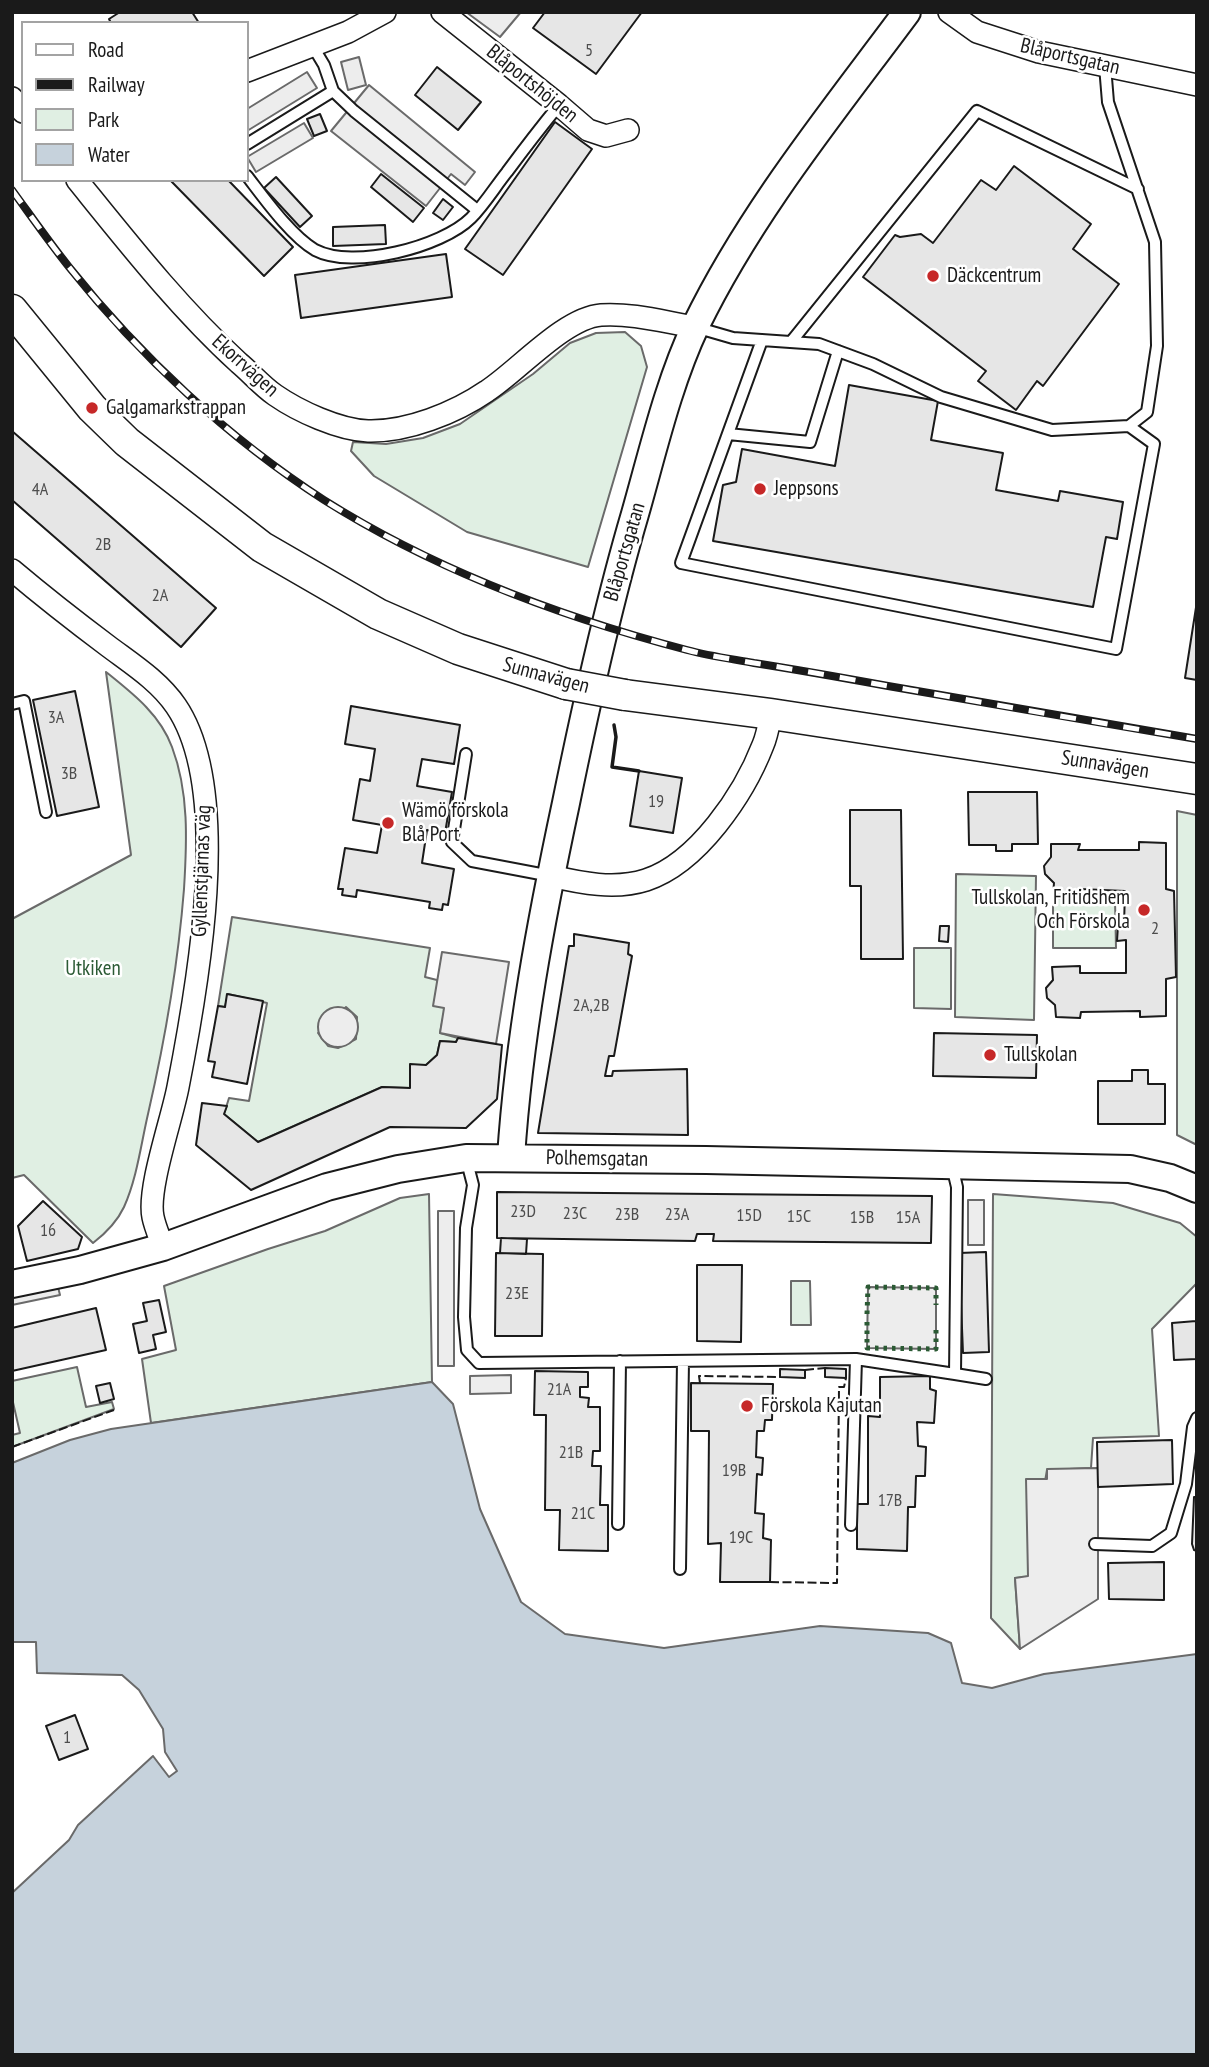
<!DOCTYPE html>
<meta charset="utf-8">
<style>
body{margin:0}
#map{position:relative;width:1209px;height:2067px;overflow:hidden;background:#fff;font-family:"PT Sans Narrow",sans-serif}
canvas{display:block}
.frame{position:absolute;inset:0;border:14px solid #1a1a1a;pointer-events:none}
.legend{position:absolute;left:21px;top:21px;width:228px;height:161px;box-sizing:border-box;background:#fff;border:2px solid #a3a3a3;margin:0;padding:9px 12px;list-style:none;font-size:21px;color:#1a1a1a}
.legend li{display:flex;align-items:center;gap:14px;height:35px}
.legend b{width:35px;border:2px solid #a3a3a3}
</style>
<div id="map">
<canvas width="1209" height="2067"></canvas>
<div class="frame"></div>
<ul class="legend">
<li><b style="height:9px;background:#fff"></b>Road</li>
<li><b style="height:9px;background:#1a1a1a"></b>Railway</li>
<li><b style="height:19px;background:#e0efe3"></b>Park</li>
<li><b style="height:19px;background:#c6d2dc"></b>Water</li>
</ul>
</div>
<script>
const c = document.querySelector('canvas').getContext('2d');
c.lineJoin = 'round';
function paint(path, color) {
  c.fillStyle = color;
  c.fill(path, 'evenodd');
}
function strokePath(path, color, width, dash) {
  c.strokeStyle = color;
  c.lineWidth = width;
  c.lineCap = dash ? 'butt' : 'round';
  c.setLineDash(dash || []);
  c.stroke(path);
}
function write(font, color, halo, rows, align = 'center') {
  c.font = font + ' "PT Sans Narrow",sans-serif';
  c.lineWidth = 5;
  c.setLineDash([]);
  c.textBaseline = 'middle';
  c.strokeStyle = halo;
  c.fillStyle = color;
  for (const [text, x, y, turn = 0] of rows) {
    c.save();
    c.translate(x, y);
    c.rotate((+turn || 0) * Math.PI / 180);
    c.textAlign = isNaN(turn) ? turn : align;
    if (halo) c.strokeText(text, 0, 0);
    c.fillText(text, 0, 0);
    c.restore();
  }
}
const green = new Path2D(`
 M625,332L641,346L647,367L588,567L467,532L374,476L351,451L353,442L386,444L423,438L460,424L533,374L570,343L596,333Z
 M106,672C132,693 160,714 172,747C189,792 187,841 184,889C178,965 165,1040 148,1114C141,1144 137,1178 124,1207C117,1222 106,1233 93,1243L24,1175L12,1178V919L131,855Z
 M1177,811L1197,815V1145L1177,1135Z
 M956,874L1036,876L1034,1020L955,1017Z
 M1053,899H1115L1116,948H1053Z
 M232,917L430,948L425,977L437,980L445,1008L440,1033L458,1038L456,1042L440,1041L437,1055L426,1065H410V1088L382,1087L258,1142L224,1114L229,1098L249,1101L267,1003L228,994L225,1007L218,1006ZM346,1007L357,1017L356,1039L338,1048L328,1046L318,1033Z
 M914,948H951V1009L914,1008Z
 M429,1194L432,1382L151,1423L142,1359L176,1350L164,1286L268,1249L325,1231L400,1198Z
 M993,1194L1113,1203L1180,1223L1197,1237V1283L1152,1329L1159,1436L1093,1438L1091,1468L1047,1470L1028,1577L1015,1578L1020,1649L991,1618Z
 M791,1281H810L811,1325H791Z
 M77,1367L86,1407L112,1402L114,1409L12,1447V1435L20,1433L12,1398V1381Z`);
const parking = new Path2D(`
 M466,12H521L500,37Z
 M359,57L366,85L348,90L341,62Z
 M307,72L317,88L247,131V109Z
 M369,85L475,172L465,185L451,174L426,206L331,131Z
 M304,123L313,138L256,172L247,157Z
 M442,952L509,962L496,1044L440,1033L444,1008L433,1006Z
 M318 1027a20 20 0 1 1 40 0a20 20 0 1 1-40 0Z
 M968,1200H984V1245H968Z
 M438,1211H454V1366H438Z
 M58,1287L60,1295L12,1305V1297Z
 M868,1287L936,1288V1349L867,1348Z
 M511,1375V1393L470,1394V1376Z
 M1098,1468V1599L1020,1649L1015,1578L1028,1576L1026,1479H1047V1469Z`);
const water = new Path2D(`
 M432,1382L453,1404L480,1509L521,1602L565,1634L664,1648L820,1626L928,1633L951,1643L962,1683L992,1688L1044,1674L1197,1654V2055H12V1893L69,1840L78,1825L153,1756L169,1777L177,1771L165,1752L163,1729L139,1690L122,1675L37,1673L36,1642H12V1463L70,1440L111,1429Z`);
const building = new Path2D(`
 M120,12H192L199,23H111L109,19Z
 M545,12H642L596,74L533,28Z
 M437,67L481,102L458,130L415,95Z
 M320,114L327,131L314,136L307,119Z
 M555,122L592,149L503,275L465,249Z
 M1014,166L1091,224L1073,249L1119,284L1043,386L1037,381L1016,410L978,381L986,371L863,277L895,235L900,237L921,234L933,243L981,180L996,190Z
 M381,174L424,208L413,222L371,187Z
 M276,177L312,216L300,227L264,188Z
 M170,180H228L293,247L264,276Z
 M443,199L453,207L443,220L433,213Z
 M385,225L386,244L333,246V227Z
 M446,254L452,297L301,318L295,275Z
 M849,385L938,401L931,440L1003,453L996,490L1058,501L1060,491L1123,502L1117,539L1106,537L1093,607L713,541L723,485L736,482L742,449L835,466Z
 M12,431L216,608L181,647L12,500Z
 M1197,601V680L1185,678Z
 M75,691L99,807L57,816L33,700Z
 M351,706L460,725L454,764L422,759L417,786L452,792L445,833L427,830L422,863L454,869L448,905L443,904L442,910L429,908L430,902L357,890L356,897L342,895L343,889H338L345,848L377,853L382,825L353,820L360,779L370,781L375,749L345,744Z
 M639,771L682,778L673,833L630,826Z
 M968,792H1037L1038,844H1012V851H996V845H969Z
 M850,810H901L903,959H861V886H850Z
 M1139,842L1166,843V889L1174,891L1176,977L1166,979V1016L1140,1017V1011L1081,1012L1080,1018L1056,1017L1055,1005L1047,998L1046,988L1053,980L1052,967L1080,966V973H1126V940L1117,941L1118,925H1124L1125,891L1080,889V894L1053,895L1054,883L1045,874L1044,866L1051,857V844H1080L1078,850H1139Z
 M940,926H949L948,942L939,941Z
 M574,934L629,943L628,954L632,956L614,1056H609L605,1076H612L613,1071L687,1069L688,1135L538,1133L569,946H574Z
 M227,994L263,1001L247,1084L212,1077L215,1062L208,1061L218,1006L225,1007Z
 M934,1033L1037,1035L1036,1078L933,1076Z
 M458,1038L502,1045L497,1099L466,1128L390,1127L251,1190L196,1145L202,1103L227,1106L224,1114L258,1142L382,1087L410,1088V1064L426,1065L437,1055L440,1041L456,1042Z
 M1132,1070H1148V1084H1165V1124H1098V1081H1132Z
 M497,1192L932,1196L931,1243L713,1241L714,1234H697L695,1241L497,1238Z
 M43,1201L82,1237L78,1249L27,1261L18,1226Z
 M501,1238L527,1239L526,1254L500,1253Z
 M986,1252L989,1352L963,1353L959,1253Z
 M496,1253L543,1254L542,1336H495Z
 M697,1265H742L741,1342L697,1341Z
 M159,1300L166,1332L153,1335L156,1349L139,1353L133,1324L147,1321L143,1303Z
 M1196,1305L1197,1359L1174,1360L1172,1323L1196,1321Z
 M96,1308L106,1350L12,1371V1328Z
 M825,1368L846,1369V1378L825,1377Z
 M780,1369L805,1370V1378L780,1377Z
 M535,1371L588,1372V1387H580V1397L589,1398L588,1407H600V1451H593L592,1466H601L600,1505H608V1551L559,1550L560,1510H545L546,1415H534Z
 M930,1376V1389L936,1391L934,1423L917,1422L918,1446L926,1447L925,1476H916L915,1507H908L907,1551L857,1549V1504H868V1416L880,1417V1377Z
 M110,1383L114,1399L100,1403L96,1386Z
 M691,1383L773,1384L772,1420H765L764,1431H757L756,1457L763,1458L762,1475L757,1474L755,1513L764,1514L763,1538L771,1540L770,1582H720L721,1543L708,1544L709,1431H691Z
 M1172,1440L1173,1484L1098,1487L1097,1442Z
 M1194,1497H1197V1551L1194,1550L1192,1544Z
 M1164,1562V1600L1109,1599L1108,1563Z
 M75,1715L88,1749L59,1760L46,1726Z`);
const service = new Path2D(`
 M312,45L324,65L333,91L354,111L477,210
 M247,144L333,91
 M247,176C264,198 291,236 315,250C353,270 442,247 471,218C484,205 495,187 507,172C524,149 541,127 559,105
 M695,327L733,338L819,344L873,364L941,397L1052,430L1129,426L1147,412L1157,346L1155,242L1108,102L1105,66
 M762,340L681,563L1116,649L1154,444L1129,426
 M791,342L977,111L1138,189
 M728,434L810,442L838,351
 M12,704L24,701L46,812
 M466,754L452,842L472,861L551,876
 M466,1158L473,1185L466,1228L464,1317L467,1350L479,1363L856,1359L955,1374
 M952,1166L957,1187L955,1374L986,1379
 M618,1524L620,1361
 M851,1525L856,1359
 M1095,1544L1152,1546L1171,1533L1186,1484L1193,1427L1197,1418
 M680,1569L683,1361`);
const minor = new Path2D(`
 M442,12L559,105L588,130L606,136L628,130
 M949,12L977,32L1039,52L1197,85
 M247,71L348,32L385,12
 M12,98L23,112
 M77,180C128,243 179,308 239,363C251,373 262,386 275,395C298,411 339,430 368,431C407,432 455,413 487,391C518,371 564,318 601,315C633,313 664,322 695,327
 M12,570C44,597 76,622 108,646C132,664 159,681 176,706C234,791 197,990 178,1087C172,1119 147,1189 153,1217C155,1227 160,1238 163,1247
 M551,876C581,883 615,890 646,880C698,863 744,794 763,745C767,736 769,724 771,714`);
const tertiary = new Path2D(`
 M511,1157C519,1037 541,920 566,803C586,705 607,609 635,514C653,451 668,384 696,325C751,212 832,113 907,12
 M12,1284L80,1270L163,1247L327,1187L398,1169L466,1158L706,1160L1130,1169L1170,1178L1197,1189`);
const secondary = new Path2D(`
 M12,310L92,408L127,442L262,547L378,614L458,649L566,684
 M625,695L771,714L1197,779`);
const rail = new Path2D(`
 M12,190C31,216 49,242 69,267C140,356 228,438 324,500C435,570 561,617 687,650C709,656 732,659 754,663C799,670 844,678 888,686C991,704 1094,722 1197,739`);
const secondaryBridge = new Path2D(`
 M566,684L625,695`);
const hedge = new Path2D(`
 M867,1314L868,1287L936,1288V1305
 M867,1322V1348L936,1349V1329`);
const fence = new Path2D(`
 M805,1370L825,1368
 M700,1383L699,1376L780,1377
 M12,1447L114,1410
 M770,1582L837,1583L839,1387H844L846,1378`);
const wall = new Path2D(`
 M614,725L616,737L612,767L639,771`);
const markers = [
 [933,276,7,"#c62828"],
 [92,408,7,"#c62828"],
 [760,489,7,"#c62828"],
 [388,823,7,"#c62828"],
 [1144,910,7,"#c62828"],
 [990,1055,7,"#c62828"],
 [747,1406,7,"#c62828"]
];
const numberNames = [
 ["5",589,51],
 ["4A",40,490],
 ["2B",103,545],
 ["2A",160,596],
 ["3A",56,718],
 ["3B",69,774],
 ["19",656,802],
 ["2",1155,929],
 ["2A,2B",591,1006],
 ["23D",523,1212],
 ["23C",575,1214],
 ["23B",627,1215],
 ["23A",677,1215],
 ["15D",749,1216],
 ["15C",799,1217],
 ["15B",862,1218],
 ["15A",908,1218],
 ["16",48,1231],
 ["23E",517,1294],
 ["21A",559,1390],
 ["21B",571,1453],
 ["19B",734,1471],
 ["17B",890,1501],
 ["21C",583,1514],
 ["19C",741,1538],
 ["1",67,1738]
];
const streetNames = [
 ["Blåportsgatan",1070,57,13],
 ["Blåportshöjden",532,84,39],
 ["Ekorrvägen",245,366,42],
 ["Blåportsgatan",625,552,-74],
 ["Sunnavägen",546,676,15],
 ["Sunnavägen",1105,765,9],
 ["Gyllenstjärnas väg",202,871,-88],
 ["Polhemsgatan",597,1159,1]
];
const poiNames = [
 ["Däckcentrum",947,276],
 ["Galgamarkstrappan",106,408],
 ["Jeppsons",774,489],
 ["Wämö förskola",402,811],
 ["Blå Port",402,835],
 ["Tullskolan, Fritidshem",1130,898,"right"],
 ["Och Förskola",1130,922,"right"],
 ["Tullskolan",1004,1055],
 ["Förskola Kajutan",761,1406]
];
const parkNames = [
 ["Utkiken",93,969]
];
paint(green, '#e0efe3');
strokePath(green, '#6a6a6a', 2);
paint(parking, '#ededed');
strokePath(parking, '#6a6a6a', 2);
paint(water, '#c6d2dc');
strokePath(water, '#6a6a6a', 2);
paint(building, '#e6e6e6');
strokePath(building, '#1a1a1a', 2);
strokePath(service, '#1a1a1a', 14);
strokePath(minor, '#1a1a1a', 24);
strokePath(tertiary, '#1a1a1a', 30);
strokePath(secondary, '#1a1a1a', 33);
strokePath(service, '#fff', 10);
strokePath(minor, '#fff', 21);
strokePath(tertiary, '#fff', 26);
strokePath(secondary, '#fff', 30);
strokePath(rail, '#1a1a1a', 8);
strokePath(rail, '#fff', 5, [16]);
strokePath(secondaryBridge, '#1a1a1a', 33, []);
strokePath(secondaryBridge, '#fff', 30);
strokePath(hedge, '#2b5a34', 5, [3.5, 5]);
strokePath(fence, '#1a1a1a', 2, [9, 3.5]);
strokePath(wall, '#1a1a1a', 3.5);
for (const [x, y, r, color] of markers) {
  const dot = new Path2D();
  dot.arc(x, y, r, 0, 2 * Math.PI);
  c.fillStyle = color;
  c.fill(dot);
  strokePath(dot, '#fff', 2.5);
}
write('18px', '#4d4d4d', null, numberNames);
write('21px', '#1a1a1a', '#fff', streetNames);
write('21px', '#1a1a1a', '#fff', poiNames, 'left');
write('21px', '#2b5a34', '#fff', parkNames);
</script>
